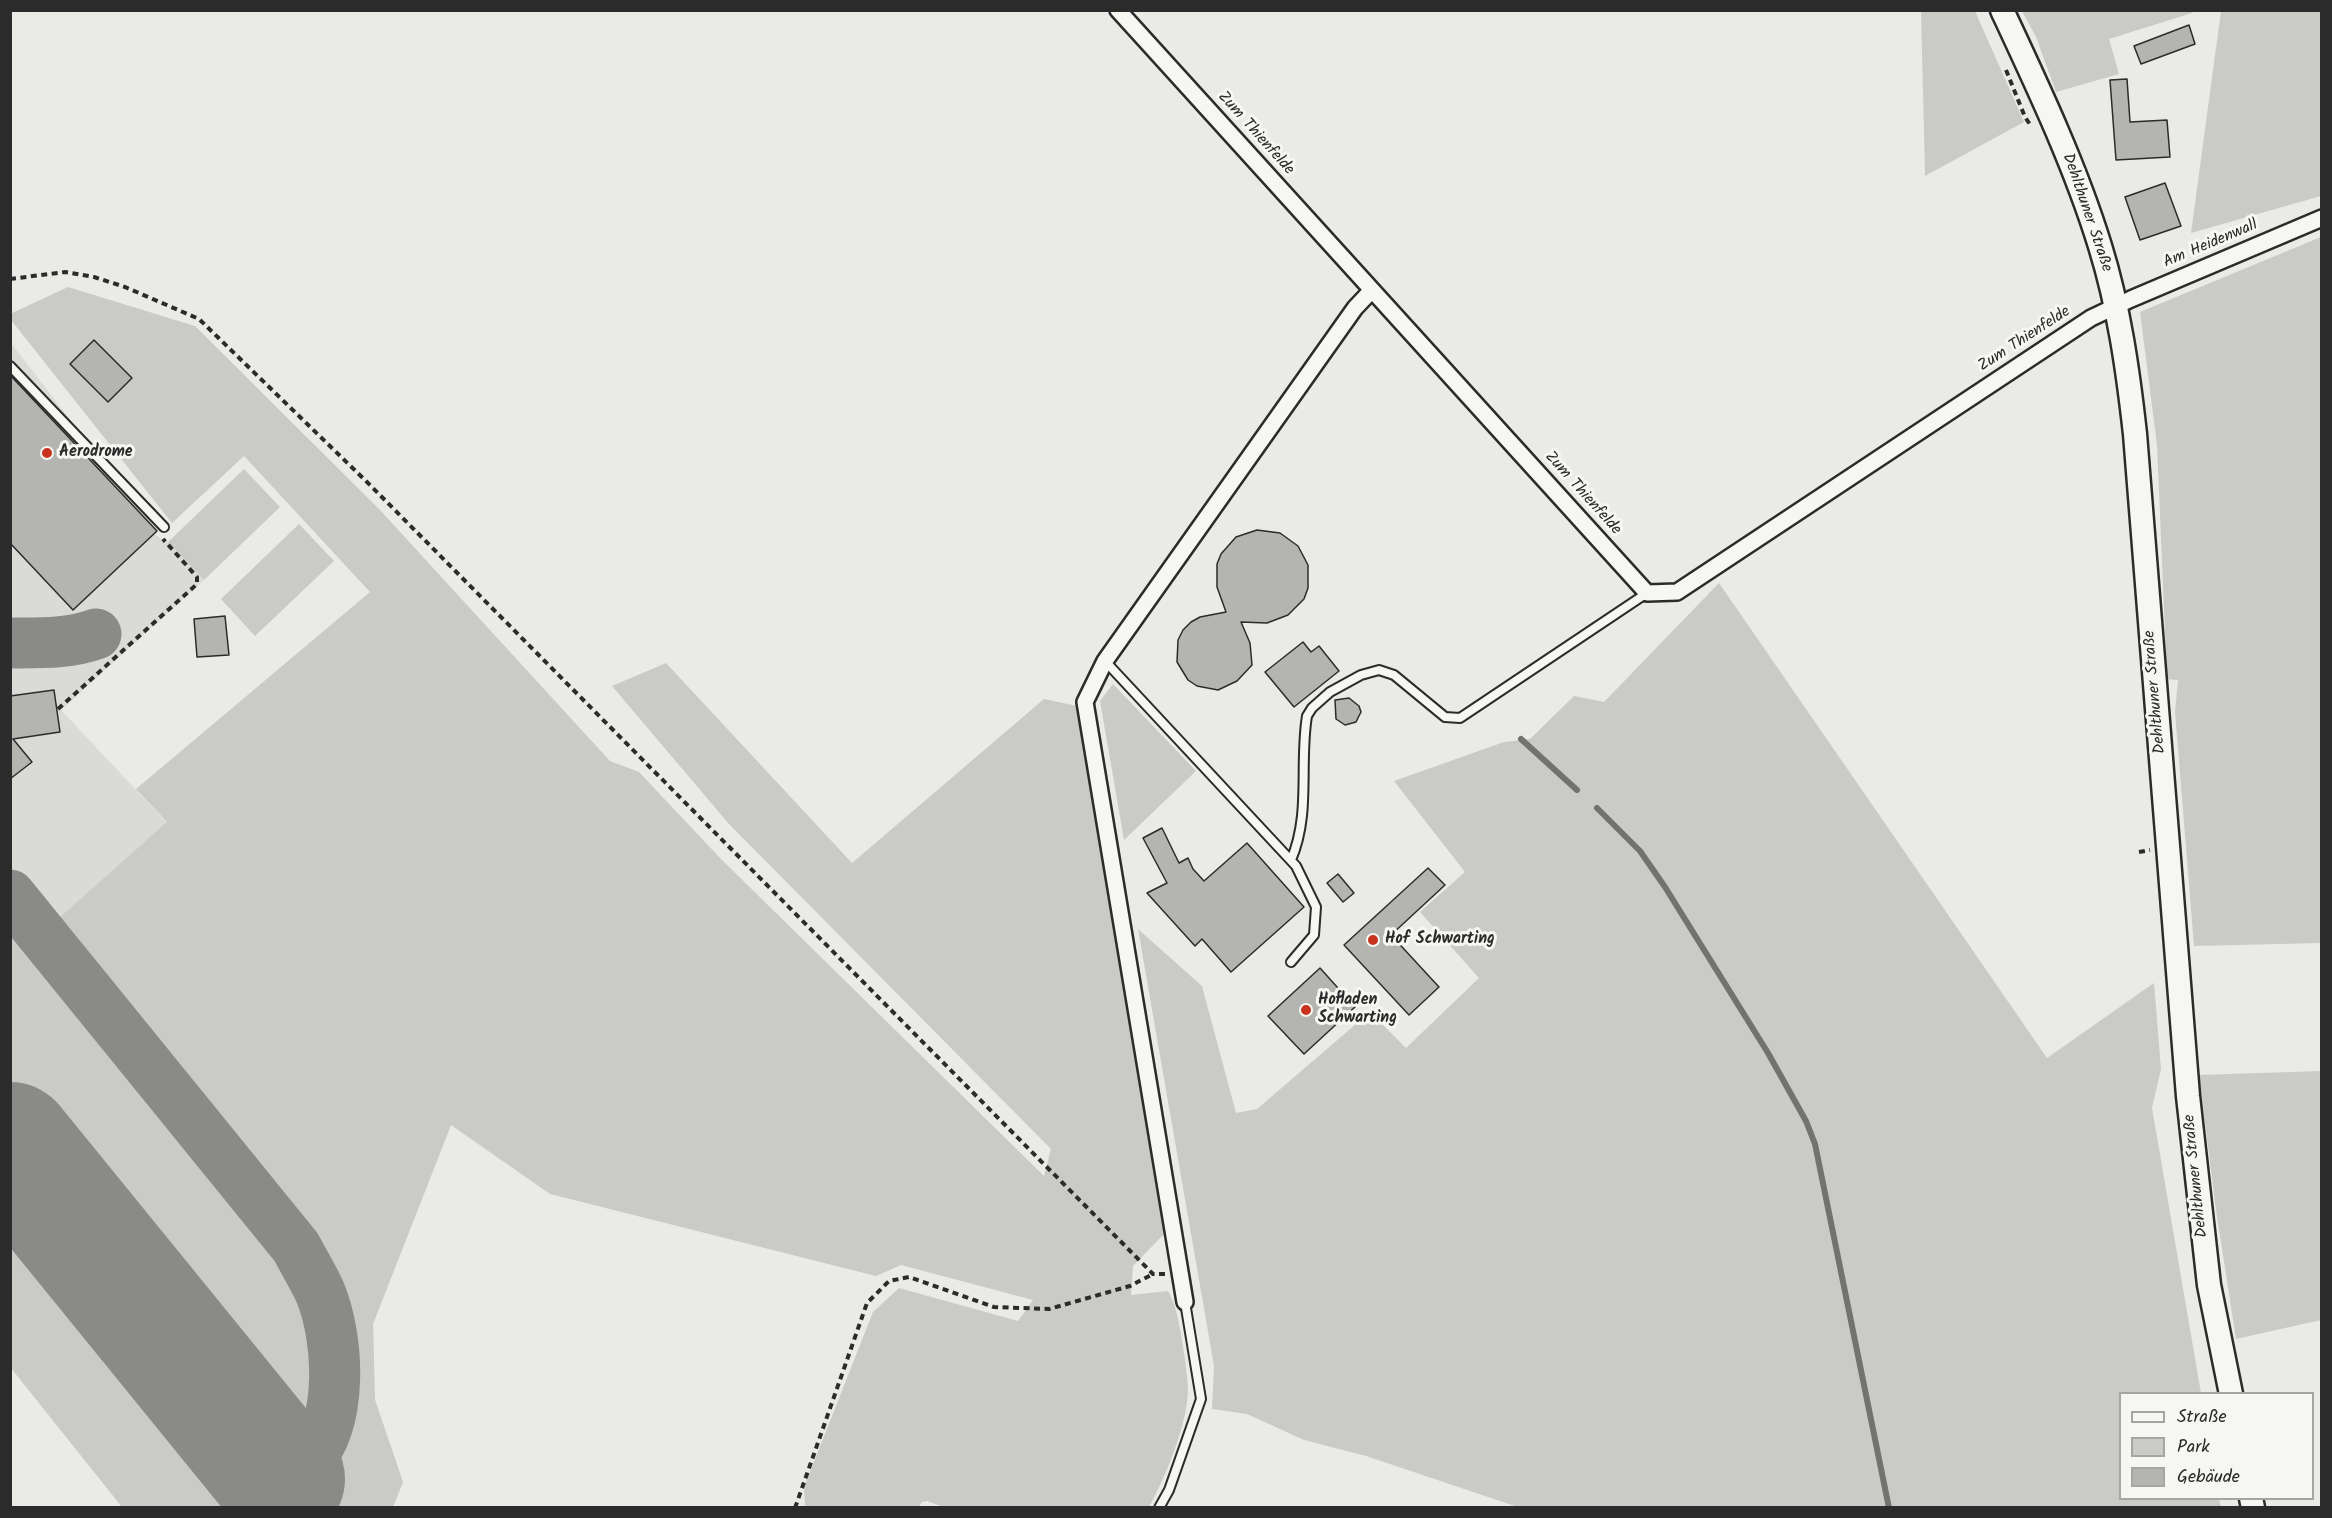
<!DOCTYPE html>
<meta charset="utf-8">
<style>
body{margin:0}
#map{position:relative;width:2332px;height:1518px;overflow:hidden;background:#eaeae6;font-family:Kalam,sans-serif}
canvas{display:block}
.frame{position:absolute;inset:0;border:12px solid #2b2b2b;pointer-events:none}
.legend{position:absolute;left:2119px;top:1392px;width:195px;height:108px;box-sizing:border-box;background:#f6f6f2;border:2px solid #a5a5a2;margin:0;padding:8px 10px;list-style:none;font-size:18px;color:#2b2b2b}
.legend li{display:flex;align-items:center;gap:12px;height:30px}
.legend b{width:30px;border:2px solid #a5a5a2}
</style>
<div id="map">
<canvas width="2332" height="1518"></canvas>
<div class="frame"></div>
<ul class="legend">
<li><b style="height:8px;background:#f6f6f2"></b>Straße</li>
<li><b style="height:16px;background:#cacac7"></b>Park</li>
<li><b style="height:16px;background:#b4b4b1"></b>Gebäude</li>
</ul>
</div>
<script>
const c = document.querySelector('canvas').getContext('2d');
c.lineJoin = 'round';
function paint(path, color) {
  c.fillStyle = color;
  c.fill(path, 'evenodd');
}
function strokePath(path, color, width, dash) {
  c.strokeStyle = color;
  c.lineWidth = width;
  c.lineCap = dash ? 'butt' : 'round';
  c.setLineDash(dash || []);
  c.stroke(path);
}
function write(font, color, halo, rows, align = 'center') {
  c.font = font + ' Kalam,sans-serif';
  c.lineWidth = 6;
  c.setLineDash([]);
  c.textBaseline = 'middle';
  c.strokeStyle = halo;
  c.fillStyle = color;
  for (const [text, x, y, turn = 0] of rows) {
    c.save();
    c.translate(x, y);
    c.rotate((+turn || 0) * Math.PI / 180);
    c.textAlign = isNaN(turn) ? turn : align;
    if (halo) c.strokeText(text, 0, 0);
    c.fillText(text, 0, 0);
    c.restore();
  }
}
const built = new Path2D(`
 M10,342L157,531L154,534L168,542L204,580L61,710L451,1125L373,1324L375,1400L403,1482L393,1507H122L11,1368Z`);
const green = new Path2D(`
 M1921,11H1975L2024,122L1925,176Z
 M2022,11H2194L2192,13L2109,39L2119,74L2056,92L2036,37Z
 M2221,11H2321V196L2191,233Z
 M2321,237V943L2194,946L2175,712L2178,680L2167,679L2157,445L2140,312Z
 M68,287L195,326L380,510L610,761L639,772L722,860L1044,1176L1051,1149L729,824L612,686L666,663L852,863L1044,699L1077,706L1165,1233L1133,1266L1131,1295L1168,1291C1176,1305 1178,1319 1181,1334C1184,1352 1187,1371 1188,1389C1188,1423 1165,1478 1149,1507L946,1508L927,1501L922,1502L919,1507H805L804,1487L873,1312L899,1288L1018,1321L1033,1300L901,1265L876,1276L550,1194L451,1125L373,1324L375,1400L403,1482L393,1507H315L333,1494C339,1434 353,1369 337,1310C331,1289 321,1270 311,1251L49,927L167,822L136,789L370,592L244,456L172,523L11,320L10,314Z
 M244,469L280,507L204,580L168,542Z
 M299,524L334,561L255,636L221,599Z
 M1719,583L2047,1058L2154,983L2161,1069L2152,1108L2201,1393L2120,1394V1498L2219,1499L2221,1507H1518L1366,1456L1304,1440L1247,1414L1212,1409L1214,1366L1138,929L1202,986L1236,1113L1257,1109L1370,1012L1406,1048L1479,978L1420,912L1465,872L1394,781L1504,742L1530,739L1574,696L1604,702Z
 M1113,684L1196,771L1124,840L1100,701Z
 M10,915L289,1261L310,1302L323,1349L320,1421C306,1436 303,1439 283,1432L11,1095Z
 M2321,1071V1320L2236,1339L2216,1210L2199,1075Z
 M11,1194L265,1507H122L11,1368Z`);
const stream = new Path2D(`
 M1521,739L1577,790
 M1597,808L1640,851L1665,887L1768,1053L1806,1121L1815,1144L1889,1508`);
const taxiway = new Path2D(`
 M10,643C41,643 68,644 96,634
 M10,895L296,1247C304,1262 313,1277 320,1292C339,1338 344,1422 308,1461C301,1468 290,1474 281,1479`);
const runway = new Path2D(`
 M10,1146L281,1479`);
const building = new Path2D(`
 M2189,25L2195,44L2141,64L2134,46Z
 M2127,79L2130,122L2167,120L2170,157L2116,160L2110,80Z
 M2165,183L2181,226L2140,240L2125,197Z
 M94,340L132,378L108,402L70,364Z
 M10,375L157,531L73,610L10,543Z
 M1257,530L1280,533L1298,546L1308,565V588L1304,599L1288,615L1267,623L1241,622L1250,643L1252,665L1237,681L1218,690L1197,686L1188,680L1177,662L1178,640L1183,630L1191,622L1200,617L1226,612L1217,587V564L1221,554L1236,537Z
 M225,616L229,655L197,657L194,619Z
 M1303,642L1311,652L1319,646L1339,671L1294,707L1265,672Z
 M54,690L60,732L13,739L32,762L10,779V696Z
 M1349,698L1359,706L1361,712L1356,722L1345,725L1336,719L1335,700Z
 M1162,828L1179,863L1188,858L1193,869L1204,881L1247,843L1304,907L1231,972L1202,939L1195,946L1147,893L1167,883L1143,838Z
 M1428,868L1445,885L1391,935L1439,987L1409,1015L1344,945Z
 M1338,874L1354,893L1343,902L1327,883Z
 M1320,968L1355,1007L1304,1054L1268,1016Z`);
const path = new Path2D(`
 M2006,70L2025,117L2031,126
 M10,279L65,272L94,277L125,287L199,319L367,482L1153,1274H1165
 M58,709L197,584V577L163,539
 M2139,852L2150,850
 M795,1508L867,1303L889,1281L909,1277L994,1307L1049,1309L1130,1286L1153,1274`);
const lane = new Path2D(`
 M10,366L164,527
 M1105,661L1296,866L1316,907L1314,935L1291,962
 M1291,860C1311,814 1299,764 1307,716L1312,708L1330,692L1361,675L1379,670L1394,675L1445,717L1460,718L1647,593
 M1159,1508L1169,1490L1201,1399L1185,1302`);
const street = new Path2D(`
 M1118,10L1647,593L1677,592L2091,318L2131,299L2322,218
 M1185,1302L1085,702L1105,661L1355,308L1372,290`);
const secondary = new Path2D(`
 M2002,10C2038,87 2075,165 2100,246C2119,307 2128,371 2135,434L2188,1096L2209,1285L2231,1394
 M2251,1498L2253,1508`);
const markers = [
 [47,453,6,"#c8321e"],
 [1373,940,6,"#c8321e"],
 [1306,1010,6,"#c8321e"]
];
const streetNames = [
 ["Zum Thienfelde",1255,134,48],
 ["Dehlthuner Straße",2086,213,71],
 ["Am Heidenwall",2211,245,-23],
 ["Zum Thienfelde",2025,340,-33],
 ["Zum Thienfelde",1582,494,48],
 ["Dehlthuner Straße",2156,692,-95],
 ["Dehlthuner Straße",2197,1176,-96]
];
const poiNames = [
 ["Aerodrome",59,453],
 ["Hof Schwarting",1385,940],
 ["Hofladen",1318,1001],
 ["Schwarting",1318,1019]
];
paint(built, '#dadad6');
paint(green, '#cacac7');
strokePath(stream, '#727270', 6);
strokePath(taxiway, '#8a8a88', 51);
strokePath(runway, '#8a8a88', 128);
paint(building, '#b4b4b1');
strokePath(building, '#2b2b2b', 1.5);
strokePath(lane, '#2b2b2b', 12);
strokePath(street, '#2b2b2b', 20);
strokePath(secondary, '#2b2b2b', 27);
strokePath(path, '#2b2b2b', 4, [6, 4.5]);
strokePath(lane, '#f6f6f2', 8);
strokePath(street, '#f6f6f2', 15);
strokePath(secondary, '#f6f6f2', 22);
for (const [x, y, r, color] of markers) {
  const dot = new Path2D();
  dot.arc(x, y, r, 0, 2 * Math.PI);
  c.fillStyle = color;
  c.fill(dot);
  strokePath(dot, '#f6f6f2', 2);
}
write('16px', '#2b2b2b', '#f6f6f2', streetNames);
write('bold 16px', '#2b2b2b', '#f6f6f2', poiNames, 'left');
</script>
